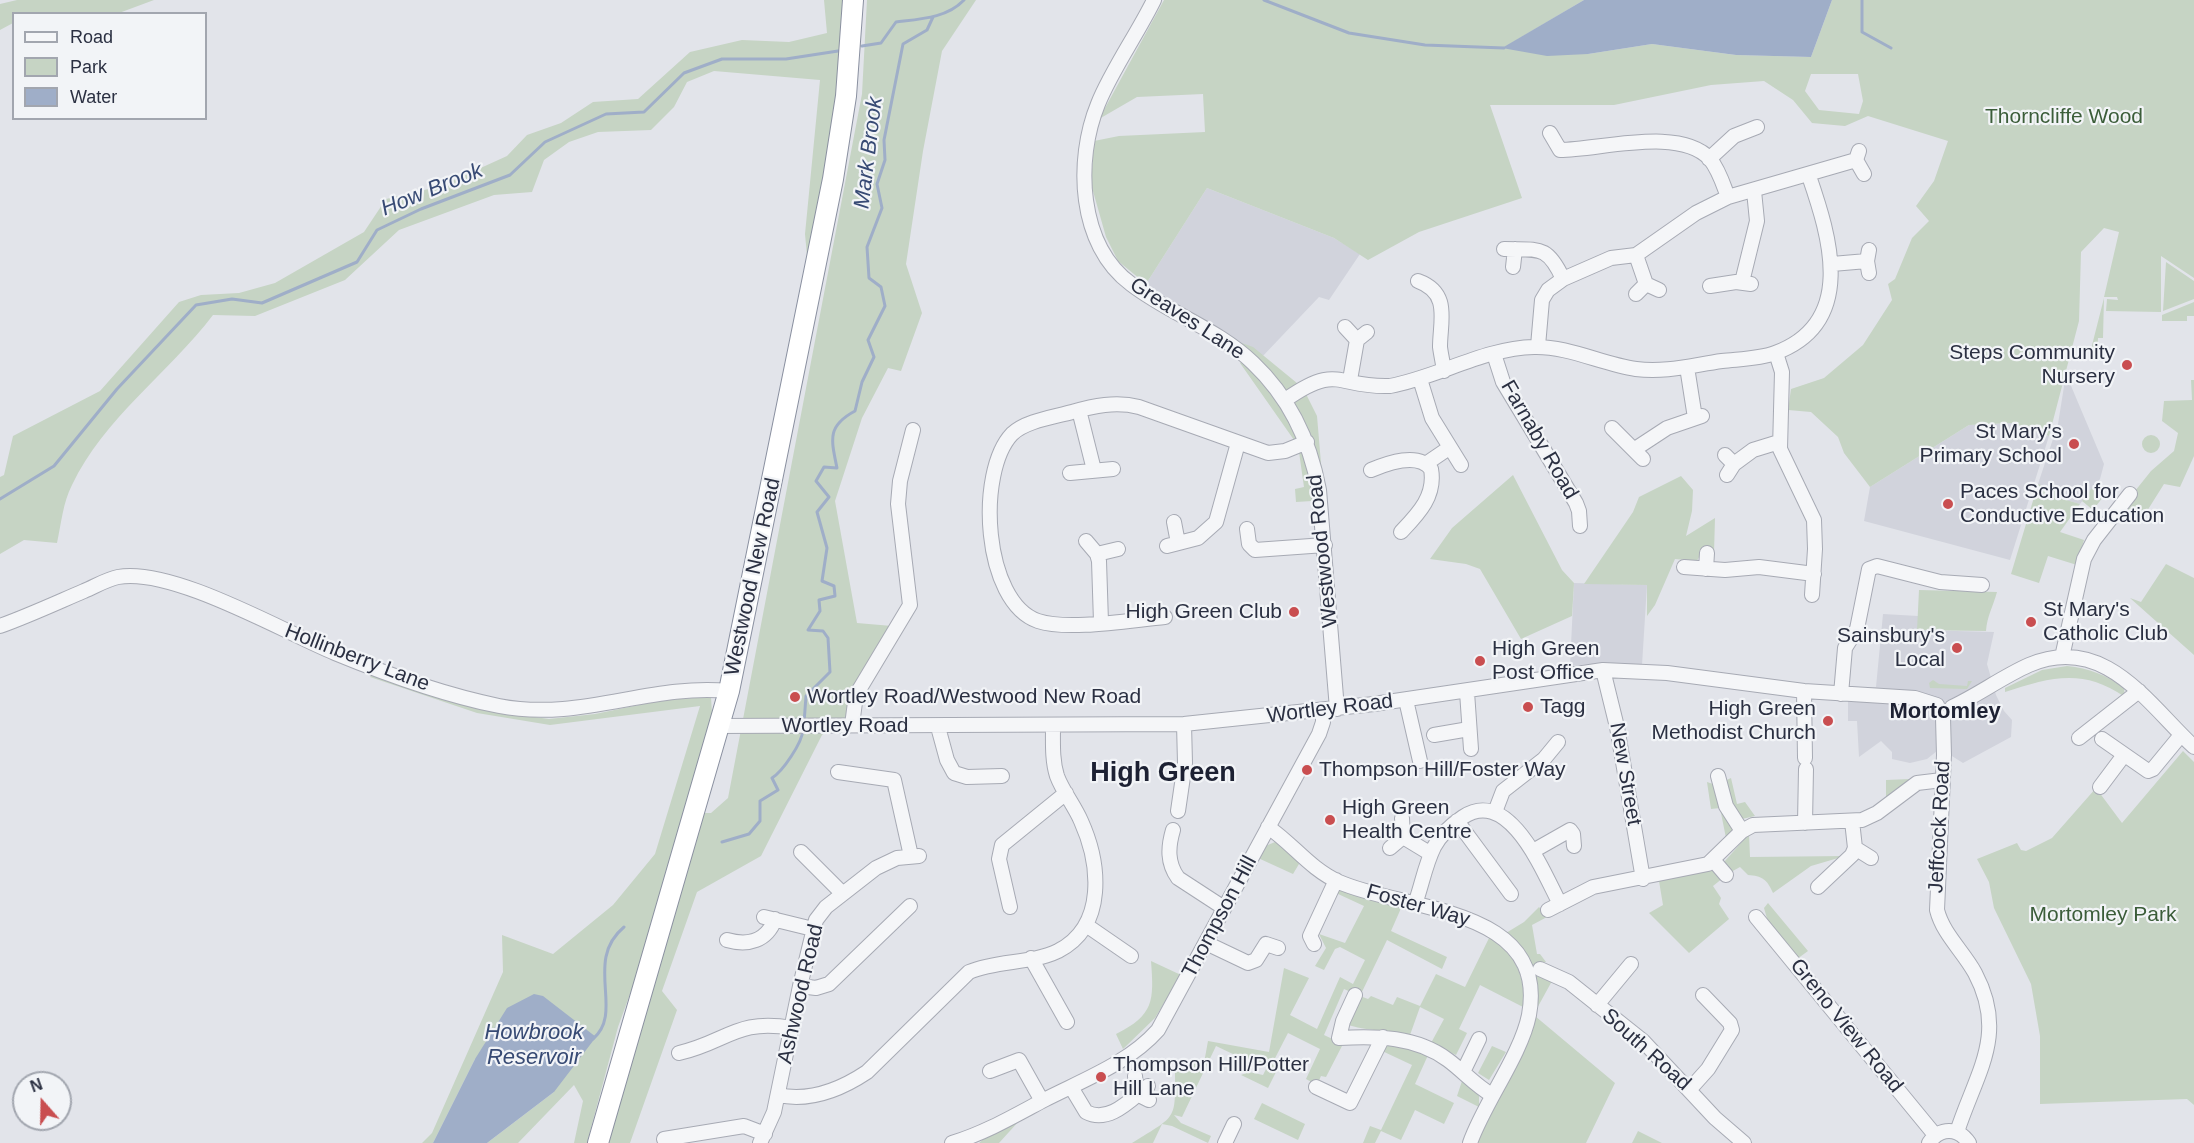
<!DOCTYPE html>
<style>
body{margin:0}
#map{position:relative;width:2194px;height:1143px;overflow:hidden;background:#e2e4ea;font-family:Helvetica,sans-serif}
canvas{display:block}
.legend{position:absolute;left:12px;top:12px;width:195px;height:108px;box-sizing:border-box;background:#f2f4f7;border:2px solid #a2a6af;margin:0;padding:8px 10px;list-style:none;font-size:18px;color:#2b3042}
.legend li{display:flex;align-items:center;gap:12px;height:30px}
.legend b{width:30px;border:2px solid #a2a6af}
.north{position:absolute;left:12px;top:1071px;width:60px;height:60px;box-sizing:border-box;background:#f2f4f7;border:2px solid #a2a6af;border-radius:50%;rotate:340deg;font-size:16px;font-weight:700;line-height:24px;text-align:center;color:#2b3042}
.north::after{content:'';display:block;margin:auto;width:21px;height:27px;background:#c94e50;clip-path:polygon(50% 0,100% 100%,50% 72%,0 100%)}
</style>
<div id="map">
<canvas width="2194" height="1143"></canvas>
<ul class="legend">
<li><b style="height:8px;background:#f5f6f8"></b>Road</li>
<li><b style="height:16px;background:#c6d4c4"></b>Park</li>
<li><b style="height:16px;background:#9faec8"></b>Water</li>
</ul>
<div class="north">N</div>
</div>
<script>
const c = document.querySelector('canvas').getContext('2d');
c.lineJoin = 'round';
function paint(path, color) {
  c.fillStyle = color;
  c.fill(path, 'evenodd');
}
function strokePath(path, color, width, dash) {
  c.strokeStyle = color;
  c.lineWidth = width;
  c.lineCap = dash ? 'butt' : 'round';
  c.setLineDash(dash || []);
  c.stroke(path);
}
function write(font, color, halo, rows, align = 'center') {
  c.font = font + ' Helvetica,sans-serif';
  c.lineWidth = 4.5;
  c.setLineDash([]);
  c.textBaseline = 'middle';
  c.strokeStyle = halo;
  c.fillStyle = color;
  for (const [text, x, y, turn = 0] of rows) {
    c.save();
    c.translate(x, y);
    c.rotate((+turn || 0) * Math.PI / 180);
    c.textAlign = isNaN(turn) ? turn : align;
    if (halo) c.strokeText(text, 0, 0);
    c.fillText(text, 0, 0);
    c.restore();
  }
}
const built = new Path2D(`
 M1207,188L1334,238L1360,254L1329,300L1319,297L1261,358L1146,284Z
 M2066,374L2104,464L2100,479L2080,504L2055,497L2038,484L2058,424Z
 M2012,423L2049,436L2010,560L1864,521L1870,487L1969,425Z
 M1574,583L1647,585L1642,665L1602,663L1570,666Z
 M1883,614L1918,616V630L1994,632L1987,664L1996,695L2004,711L2012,720L2011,737L1963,763L1944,751H1937L1927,759L1910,763L1892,759V752L1881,741L1859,757L1857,721H1848V697L1851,687H1876Z`);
const green = new Path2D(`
 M17,0H154L119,13L14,14L13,23L0,30V4Z
 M824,0H845L833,126L808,266L805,234L820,80L714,71L687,82L674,107L651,130L598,132L569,142L544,160L532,192L494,195L399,230L345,280L255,316L213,315C168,374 104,418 72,485C63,502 61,525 57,543L24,540L0,554V477L4,475L13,436L100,391L179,302L201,295L239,293L275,283L364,232L386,199L441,186L507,156L527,135L561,123L593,102L638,99L690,52L742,40L789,42L827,33Z
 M867,0H976L942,51L923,151L906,264L922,313L901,371L888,368L862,418L835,501L857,623L892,626L853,686L846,720L822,735L761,856L697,892L662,991L677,1010L630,1143H606L704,813H711L728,798L862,94Z
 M1164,0H1584L1503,48L1588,54L1652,44L1736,55L1811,57L1832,0H2194V278L2161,256V312L2106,311L2107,299L2118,300L2117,297H2104L2119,232L2104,228L2081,252L2079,321L2049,436L2012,423L1969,425L1870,487L1844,453L1838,437L1811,412L1788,410L1791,389L1824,378L1863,345L1892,300L1888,284L1895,279L1912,238L1929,221L1916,206L1934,181L1948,141L1868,116L1845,126L1812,123L1793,100L1764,81L1711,85L1614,105H1490L1522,198L1419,232L1368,260L1334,238L1207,188L1146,284L1118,261L1106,237L1091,184L1094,141L1119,136L1205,132L1203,94L1137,97L1099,119ZM1811,74H1858L1863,101L1859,114L1819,110L1805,91Z
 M2166,262L2194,281V299L2163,311Z
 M2104,298L2103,338H2098L2097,357H2089Z
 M2194,302V316H2187V321H2162V315Z
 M1228,338L1253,347L1303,388L1317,416L1322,475L1310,433L1296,408Z
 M1243,360C1285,395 1312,451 1314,505L1312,501L1296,502L1295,489L1304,487L1299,452L1294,440L1240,363Z
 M2191,380H2194V456L2180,487L2164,484L2142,519L2123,506L2151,471L2174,451L2178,433L2162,421L2164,401L2192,400Z
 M2142 444a9 9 0 1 1 18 0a9 9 0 1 1-18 0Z
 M1513,475L1562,570L1574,583L1572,616L1521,639L1480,569L1466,564L1430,559L1452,528Z
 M1681,476L1693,490L1692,511L1686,536L1715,518L1714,553L1702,551L1697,561L1675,559L1655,605L1647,616V585L1584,584L1633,512L1639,497Z
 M2038,484L2057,490L2056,497L2080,504L2060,532L2084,540L2077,565L2048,556L2039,583L2011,574Z
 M2092,488L2103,497L2093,510L2082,501Z
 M2166,564L2194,578V655L2130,598L2141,602Z
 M1919,590L1997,592C1993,607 1987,616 1986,631L1917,630Z
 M2067,666C2089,668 2106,675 2124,688L2125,697C2083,668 2051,677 2005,692V688L2042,670Z
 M372,674L478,709L549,719L595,714L663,700L711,697L712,713L640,980L634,983L618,1027L587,1143H574L583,1101L574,1085L518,1143H487L554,1092L475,1059L433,1143H422L432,1133L503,972L502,935L553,954L613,905L655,854L700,706L550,725L477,713L370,677Z
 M1933,680L1939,684L1967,686L1968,681H1972L1967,689L1930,688L1929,683Z
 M2183,751L2194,762V1105L2187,1099L2040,1104V1036L2031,984L1994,908L1989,882L1977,859L2017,843L2021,850L2026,851L2052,838L2096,788L2122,823Z
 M1731,778L1737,804L1745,802L1755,816L1742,819L1726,838L1720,808L1711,809L1707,782L1716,785Z
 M1910,779L1886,799V780Z
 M1749,834L1750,857L1845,856L1811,866L1773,893C1767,879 1762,876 1748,875L1740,867L1731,872L1724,862Z
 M1275,842L1291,853L1299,864L1293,874L1258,858L1263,847Z
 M1714,868L1723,878L1713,886L1721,898L1719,904L1729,919L1689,953L1649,913L1663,905L1659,881Z
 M1339,888L1390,905L1402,906L1391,931L1447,957L1442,969L1387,940L1360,996L1368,999L1371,996L1393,1005L1397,997L1420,1006L1436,974L1465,987L1490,936C1515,954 1526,976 1523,1007L1480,985L1459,1029L1467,1033L1456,1055L1431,1043L1444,1019L1420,1007L1410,1035C1398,1032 1353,1029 1347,1024L1360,996L1344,989L1324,1035L1343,1044L1326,1077L1321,1076L1317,1085L1306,1079L1320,1049L1288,1033L1272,1064L1278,1068L1268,1088L1241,1075L1249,1072L1263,1075L1268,1065L1266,1061L1256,1065L1216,1046L1182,1117L1174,1115L1181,1123L1211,1136L1208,1143L1172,1126L1162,1124L1153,1143H1132C1179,1114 1175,1121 1175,1066L1184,1059L1204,1063L1208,1041L1269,1052L1284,968L1309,978L1290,1015L1317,1029L1340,977L1353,984L1365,960L1340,947L1335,949L1324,970L1315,966L1326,948L1319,934L1345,943L1364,906L1336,893Z
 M1768,903L1808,951L1797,959L1768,922L1764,908Z
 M1539,907L1547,917L1532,925L1537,954H1540L1546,962L1535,964V972L1552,981L1535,1012C1537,982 1524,957 1506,933L1524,922Z
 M1151,961L1181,975L1155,1018L1123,1049L1116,1034C1154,1015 1154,1001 1151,961Z
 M1535,1016L1615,1083L1586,1143H1476Z
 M1393,1043L1429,1053L1415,1084L1454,1103L1444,1124L1415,1110L1401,1140L1381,1131L1375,1143H1363L1370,1126L1381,1130L1412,1065L1380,1050Z
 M1492,1046L1506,1052L1489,1080L1478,1073Z
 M1463,1078L1479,1096V1107L1457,1096Z
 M1262,1103L1305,1124L1298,1140L1254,1119Z
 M1019,1121L999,1143H979L987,1136Z
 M1638,1131L1662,1143H1632Z`);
const water = new Path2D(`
 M1584,0H1832L1811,57L1736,55L1652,44L1588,54L1547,56L1502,48Z
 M534,994L543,996L596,1037L554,1092L487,1143H433L475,1059L507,1008Z`);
const stream = new Path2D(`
 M1264,0L1349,33L1425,45L1504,48
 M1862,0V32L1891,48
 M862,46L881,43L896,22C921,19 947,18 964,0
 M0,499L54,466L117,389L196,305L232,299L262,303L357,262L377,230L421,209L510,175L545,142L606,114L644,112L684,73L722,59H786L838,51
 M804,723L806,696L830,672L828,638L823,631L808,630L820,611L819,600L835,596L834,586L822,581L827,548L817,512L829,497L816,481L824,467L837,468C831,439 827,426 855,411L862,382L874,357L868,340L885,306L881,287L869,278L867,247L882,208L877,184L885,160L884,140L903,44L927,30L933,17
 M722,842L749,834L760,821V801L778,790L772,778C783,771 802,743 803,730
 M593,1039C625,1012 583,961 624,927`);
const minor = new Path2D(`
 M1154,0C1138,33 1111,71 1098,104C1075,160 1078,245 1131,284C1170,314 1218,329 1253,363C1290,398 1310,441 1319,490L1337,709
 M1550,133L1560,150C1600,150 1680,126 1710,159C1719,170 1723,184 1728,197
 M1859,151L1856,160L1864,174
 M1709,159L1734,136L1757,127
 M1504,249C1538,250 1547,244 1563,279
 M1869,250L1867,261L1869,273
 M1636,255L1646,284
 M1832,264L1867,261
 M1513,267L1515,249
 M1418,281C1451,293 1440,321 1440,347C1441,355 1443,363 1444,371
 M1742,282L1757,221L1754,191
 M1710,286L1736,282L1751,284
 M1636,294L1646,284L1659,290
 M1345,327L1357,340
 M1538,346L1542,300L1548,290L1563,279L1611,258L1636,255L1696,213L1728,197L1856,160
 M1776,353L1782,372L1780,449L1814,520L1815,549L1812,595
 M1494,354L1503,382L1576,503L1579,511L1580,526
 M1687,367L1695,418
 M1420,379L1432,418L1461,465
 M1350,380L1357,340L1367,332
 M1285,400C1339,362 1336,388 1390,386C1438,377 1485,348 1534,347C1568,346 1602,364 1636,369C1665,373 1693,365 1722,361C1739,359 1759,359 1775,353C1857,323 1830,237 1809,176
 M1079,410L1094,470
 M1612,428L1643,459
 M1635,449L1667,428L1702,416
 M1725,455L1734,464L1727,475
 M1427,463L1449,448
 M1734,464L1753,450L1779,442
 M1371,470C1388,463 1418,452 1431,469C1436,496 1418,514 1401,532
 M1070,473L1113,469
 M1174,522L1178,543
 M1247,529L1249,544L1255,550L1325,545
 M1086,541L1097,554L1099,561L1101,622
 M1167,546L1198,538L1216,522L1238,443
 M1097,554L1118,549
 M1684,567L1725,570L1759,567L1814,574
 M1706,569L1707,553
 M1165,617C1131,620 1068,631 1038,621C983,602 976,472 1012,434C1025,421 1054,417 1072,412C1093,406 1116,401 1139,407L1268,453L1285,451L1307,442
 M0,626C28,616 56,603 84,591C94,587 107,579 118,577C172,567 282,631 335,653C386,674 444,695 499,706C581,722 650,683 729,691
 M2062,657L2084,559L2094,540L2130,494
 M1603,670L1617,727L1643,879
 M1804,691L1805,758
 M1467,692L1471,749
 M1841,694L1845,648L1857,629L1869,569L1877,566L1940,582L1982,585
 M1406,700L1420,761
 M1952,707C1978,695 2002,677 2029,665C2104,633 2147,703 2194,747
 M1943,718L1944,755L1937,910C1943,934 1963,951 1975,973C2008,1035 1976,1073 1957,1132
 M852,725L856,695L910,605L898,504L900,481L913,430
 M718,726L1184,724L1374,704L1603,670L1667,673L1804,691L1915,698L1937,705
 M938,727L947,760L954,773L967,777L1002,776
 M1434,735L1469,729
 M2079,738L2139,691
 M2102,739L2148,771L2153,769L2181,735
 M838,772L894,780L911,856
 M1718,776L1726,806L1742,831
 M2100,787L2124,755
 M1178,811L1185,763L1184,724
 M1495,812L1503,791L1544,759L1558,742
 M1402,818L1403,837
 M1457,821L1511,894
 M1805,823L1806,769
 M1268,827C1293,844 1310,869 1339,882C1404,911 1549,906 1529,1015C1521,1055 1484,1103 1470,1143
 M1173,830C1168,847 1167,863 1178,878L1224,908
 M1390,848L1403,837L1431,854
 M1855,848L1871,858
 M1533,851L1570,830L1573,834L1574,846
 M801,852L842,893
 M1714,861L1726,875
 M1818,887L1852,855L1855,848L1852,821
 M1415,904C1422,885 1425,865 1434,847C1441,834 1451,825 1463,817C1510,786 1544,874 1560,904
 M1010,907L999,859L1002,845L1066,793
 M1548,910L1593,887L1708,864L1742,831L1753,825L1862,820L1877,813L1917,783L1942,780
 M764,917L813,929
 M1756,917L1935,1135
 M1086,925L1131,956
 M727,940C748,946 767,941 775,919
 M1206,943L1248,963L1256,960L1266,944L1278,948
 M1314,944L1310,936L1336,880
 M1031,958L1067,1022
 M1540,969L1569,982L1643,1041L1715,1118L1744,1143
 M800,986L816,988L829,984L910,906
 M1355,995L1343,1021L1339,1038C1377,1036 1416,1036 1448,1060C1463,1071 1476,1086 1492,1095
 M1597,1005L1631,964
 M679,1053C727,1042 737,1018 792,1028
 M990,1071L1019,1060L1042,1101
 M1463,1072L1479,1039
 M1135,1076L1137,1094L1149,1100
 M1071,1087L1086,1112C1109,1124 1130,1100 1148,1086
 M1316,1087L1350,1103L1383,1037
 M1690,1089L1708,1069L1732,1030L1730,1023L1703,995
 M778,1095C810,1102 840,1090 867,1072L969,972C997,960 1031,964 1058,951C1107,926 1100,863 1081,821C1074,805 1063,792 1057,776C1052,760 1053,743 1053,726
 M664,1139L744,1126L765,1134
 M760,1143L774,1112L800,986L816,920L826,907L876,868L897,858L919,856
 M952,1143C985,1133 1014,1116 1044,1100C1083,1080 1129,1063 1158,1030L1319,734L1323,722V710
 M1225,1143L1234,1124
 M1929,1143C1940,1127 1958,1127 1969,1143`);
const highway = new Path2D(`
 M598,1143L729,691L833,179L846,96L853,0`);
const markers = [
 [2127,365,6,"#c94e50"],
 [2074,444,6,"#c94e50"],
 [1948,504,6,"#c94e50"],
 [1294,612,6,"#c94e50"],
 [2031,622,6,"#c94e50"],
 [1957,648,6,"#c94e50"],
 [1480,661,6,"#c94e50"],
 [795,697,6,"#c94e50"],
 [1528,707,6,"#c94e50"],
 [1828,721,6,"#c94e50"],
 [1307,770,6,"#c94e50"],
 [1330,820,6,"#c94e50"],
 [1101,1077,6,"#c94e50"]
];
const parkNames = [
 ["Thorncliffe Wood",2064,117],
 ["Mortomley Park",2103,915]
];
const streetNames = [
 ["Greaves Lane",1187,319,33],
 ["Farnaby Road",1539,440,60],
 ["Westwood Road",1323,551,-96],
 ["Westwood New Road",753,577,-78],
 ["Hollinberry Lane",357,658,21],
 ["Wortley Road",1330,709,-7],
 ["Wortley Road",845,726],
 ["New Street",1625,774,80],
 ["Jeffcock Road",1940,827,-87],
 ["Foster Way",1418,906,16],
 ["Thompson Hill",1220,917,-62],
 ["Ashwood Road",801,994,-77],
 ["Greno View Road",1846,1026,51],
 ["South Road",1646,1050,42]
];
const poiNames = [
 ["Steps Community",2115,353,"right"],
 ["Nursery",2115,377,"right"],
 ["St Mary's",2062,432,"right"],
 ["Primary School",2062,456,"right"],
 ["Paces School for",1960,492],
 ["Conductive Education",1960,516],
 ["St Mary's",2043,610],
 ["Catholic Club",2043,634],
 ["High Green Club",1282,612,"right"],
 ["Sainsbury's",1945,636,"right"],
 ["Local",1945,660,"right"],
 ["High Green",1492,649],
 ["Post Office",1492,673],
 ["Wortley Road/Westwood New Road",807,697],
 ["Tagg",1540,707],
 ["High Green",1816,709,"right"],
 ["Methodist Church",1816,733,"right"],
 ["Thompson Hill/Foster Way",1319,770],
 ["High Green",1342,808],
 ["Health Centre",1342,832],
 ["Thompson Hill/Potter",1113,1065],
 ["Hill Lane",1113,1089]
];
const waterNames = [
 ["Mark Brook",869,153,-83],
 ["How Brook",432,190,-22],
 ["Howbrook",534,1033],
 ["Reservoir",534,1058]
];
const neighbourhoodNames = [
 ["Mortomley",1945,712]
];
const districtNames = [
 ["High Green",1163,774]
];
paint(built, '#d1d3dc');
paint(green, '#c6d4c4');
paint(water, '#9faec8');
strokePath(stream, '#9faec8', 3);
strokePath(minor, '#a7aab4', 16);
strokePath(highway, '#8a90a0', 22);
strokePath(minor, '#f5f6f8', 14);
strokePath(highway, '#fff', 20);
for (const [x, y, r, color] of markers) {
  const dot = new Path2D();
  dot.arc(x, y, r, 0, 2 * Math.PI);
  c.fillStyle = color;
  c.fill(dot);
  strokePath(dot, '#f2f4f7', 2);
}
write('21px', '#3b5d39', '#f2f4f7', parkNames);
write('21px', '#2b3042', '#f2f4f7', streetNames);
write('21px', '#2b3042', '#f2f4f7', poiNames, 'left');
write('italic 22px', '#374a74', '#f2f4f7', waterNames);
write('bold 22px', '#1d2133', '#f2f4f7', neighbourhoodNames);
write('bold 27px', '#1d2133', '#f2f4f7', districtNames);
</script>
